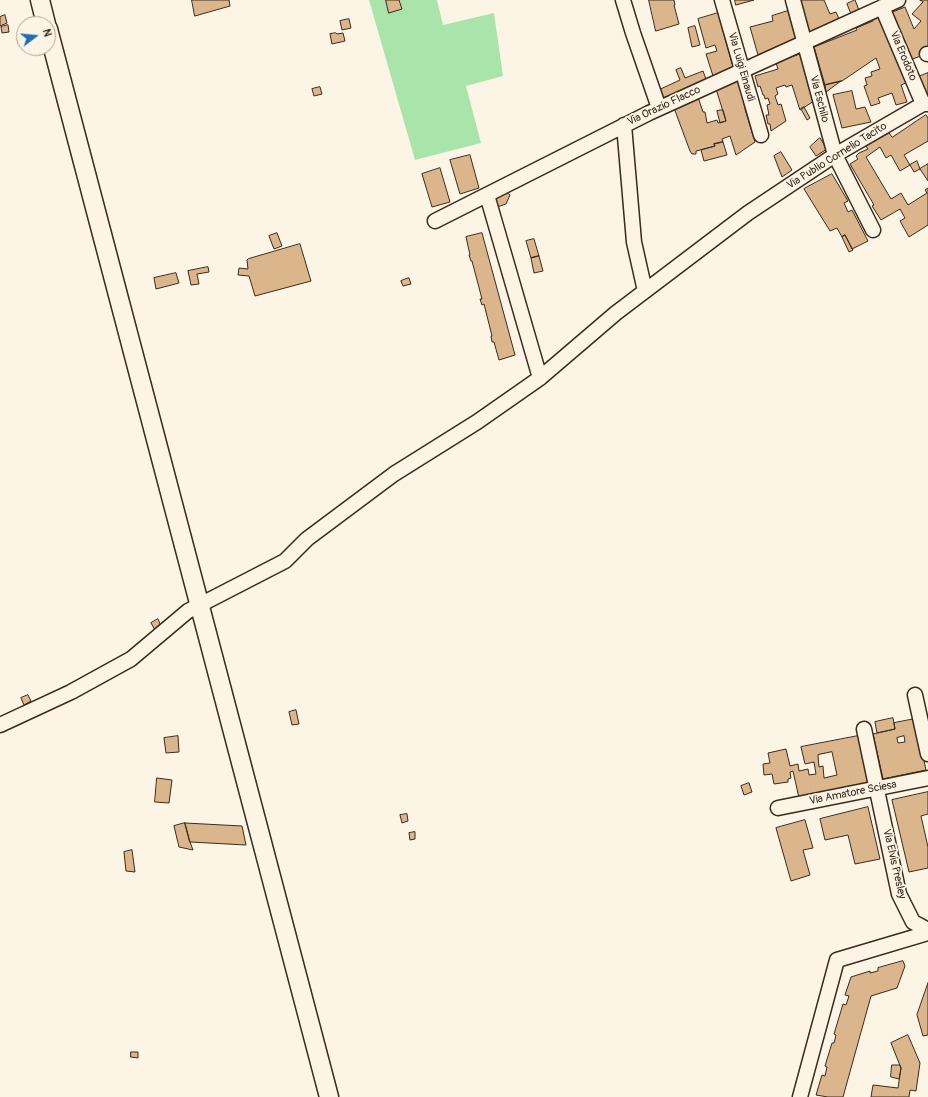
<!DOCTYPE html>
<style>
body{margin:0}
#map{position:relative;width:928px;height:1097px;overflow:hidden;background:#fcf5e5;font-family:Pangolin,sans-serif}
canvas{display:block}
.north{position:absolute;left:16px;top:16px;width:40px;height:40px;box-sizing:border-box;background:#fcf5e5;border:1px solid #afa495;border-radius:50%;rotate:74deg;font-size:11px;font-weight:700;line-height:16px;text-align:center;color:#3b2a1e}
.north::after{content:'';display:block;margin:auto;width:14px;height:18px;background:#1f6fb2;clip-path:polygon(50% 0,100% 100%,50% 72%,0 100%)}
</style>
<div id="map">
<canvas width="928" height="1097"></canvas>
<div class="north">N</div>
</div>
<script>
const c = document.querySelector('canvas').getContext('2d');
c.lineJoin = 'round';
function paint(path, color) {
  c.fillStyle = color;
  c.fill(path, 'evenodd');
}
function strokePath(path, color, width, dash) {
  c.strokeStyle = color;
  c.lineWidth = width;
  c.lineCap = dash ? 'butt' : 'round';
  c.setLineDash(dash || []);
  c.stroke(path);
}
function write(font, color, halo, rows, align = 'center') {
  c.font = font + ' Pangolin,sans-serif';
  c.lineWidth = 3.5;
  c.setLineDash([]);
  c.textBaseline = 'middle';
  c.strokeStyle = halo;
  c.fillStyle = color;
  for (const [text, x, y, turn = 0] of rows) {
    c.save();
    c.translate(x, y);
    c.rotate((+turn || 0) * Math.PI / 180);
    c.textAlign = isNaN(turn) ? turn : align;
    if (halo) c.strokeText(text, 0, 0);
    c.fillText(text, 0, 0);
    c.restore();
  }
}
const green = new Path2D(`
 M369,0H437L443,25L494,13L503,76L466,86L481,143L415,160Z`);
const building = new Path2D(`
 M192,0H229L230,6L195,16Z
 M386,0H399L402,9L389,13Z
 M649,0H674L675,5H674L679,24L656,31Z
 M735,0H754L736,5Z
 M800,0H824L830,14L836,12L839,19L810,32Z
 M855,0L859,10L851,14L847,4Z
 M920,0H928V48L926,54L910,60L890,13L905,7L914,29L921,21L912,14L923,2Z
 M788,11L796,38L758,55L750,27L773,21L772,16Z
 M718,13L733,67L713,76L706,54L717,51L715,45L706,48L698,19Z
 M5,15L7,23L0,26V17Z
 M880,15L908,82L901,85L907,102L896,105L892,93L878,98L880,103L871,106L864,86L867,85L865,78L872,76L871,72L880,69L876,58L842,81L825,85L814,47L857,30L856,28L873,21L872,19Z
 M349,19L351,28L342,30L340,21Z
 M8,25L9,32L2,33L1,27Z
 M695,26L700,45L692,47L688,28Z
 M336,33L337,34L343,33L345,41L332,44L330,34Z
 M801,54L814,101L800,110L792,85L786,87L785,85L776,88L778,94L775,96L778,105L781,104L786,121L771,131L770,124H768L766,115H769L767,105L770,104L768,98L765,99L764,95H763L760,86L758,87L755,76L778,69L776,63Z
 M681,68L685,78L703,71L706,79L657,101L654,92L680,80L676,70Z
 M928,73V95L926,96L918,77Z
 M738,78L744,99H743L745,109L755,142L736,155L730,136L722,139L723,142L714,144L715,146L696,151V154H692L690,151L674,108L698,97L703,112H705L707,123L717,120L718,123L726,121L716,89Z
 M841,81L826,92L825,85Z
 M320,87L322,94L314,96L312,89Z
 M852,91L856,109L865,107L871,122L842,128L833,95Z
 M804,107L810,118L807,120L801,109Z
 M723,110L726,121L720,123L717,111Z
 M926,115L928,118V141L904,155L910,165L900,171L891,155L886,158L880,147L866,157L891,199L901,193L908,205L927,193L925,190L928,188V225L909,237L900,221L905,218L900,209L881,220L872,206L874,205L850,164L858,159L856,156L859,153L868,149L866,146L889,133L892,137Z
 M820,138L827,149L816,156L810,147Z
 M723,142L727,155L704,161L701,150L715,146L714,144Z
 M781,152L792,170L782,177L774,156Z
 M470,155L479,188L460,194L450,160Z
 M917,161L920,169L914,172L910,165Z
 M928,164V181L920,169Z
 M440,168L450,202L432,207L422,174Z
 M832,174L848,201L844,203L848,212L852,210L868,241L852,249L845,235L842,237L837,228L830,231L804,189Z
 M505,191L510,195L506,204L497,207L494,196Z
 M277,233L282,246L274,249L269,236Z
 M482,233L515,355L499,360L494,342H492L491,336H492L484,304L482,305L480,299H482L472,261H471L469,255H470L466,237Z
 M845,235L853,250L849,252L842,237Z
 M534,239L539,256L531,258L526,241Z
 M300,244L311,281L255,296L249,276L238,275L239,268L248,269L247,260L248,259Z
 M539,256L543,271L534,273L531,258Z
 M208,267L209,272L197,274L199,284L191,285L188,271Z
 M176,273L179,283L156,289L154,278Z
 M409,278L411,284L403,286L401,281Z
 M158,619L161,626L155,630L151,623Z
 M28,695L31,701L24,705L21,698Z
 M296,710L299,724L292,725L289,712Z
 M893,718L895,729L877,733L875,722Z
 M915,719L926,770L883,779L873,734L895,729L894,723ZM904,736L905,742L898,743L897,738Z
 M178,736L179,752L166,753L164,738Z
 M858,736L869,783L799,798L793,771L790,772L791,778L788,779V782L774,784L772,774L764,775L763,764L770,763L768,753L786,749L790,766L798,764L799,771L808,769L809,775L816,774L814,762L805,764L801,747ZM832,752L837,775L824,778L823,766L819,767L818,755Z
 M157,778L172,780L169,803L155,802Z
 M749,783L752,792L744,795L741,786Z
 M928,792V814L921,816L928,847V868L909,872L892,800Z
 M868,807L880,859L855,864L848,835L825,840L820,819Z
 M407,814L408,821L402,823L400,815Z
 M805,820L813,848L803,850L810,875L791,881L776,828Z
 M185,823L242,826L246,845L190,842Z
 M185,823L190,842L193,850L179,847L174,826Z
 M415,832V839L410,840L409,833Z
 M132,850L135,872L126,871L124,852Z
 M903,961L905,966L897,988L871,996L843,1097H828L816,1095L822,1075L825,1076L827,1067L825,1066L832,1043H834L836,1035L834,1034L843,1004L846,1005L849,996L845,995L851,977L870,971V973L878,971V968Z
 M928,983V1035L923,1036L917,1015Z
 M908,1035L920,1063L916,1091L910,1090L909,1097H871L873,1085L898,1088L901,1068L891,1043Z
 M131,1052H138V1058L131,1057Z
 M892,1065H900L901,1068L899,1079L891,1077Z`);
const minor = new Path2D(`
 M623,0L633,33L659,108
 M722,0L761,135
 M793,0L835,155L873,230
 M882,7L923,104
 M927,54H928
 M624,125L634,242L645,291
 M487,195L540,378
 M435,221L649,113L898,0
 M915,695L928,754
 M0,725L71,692L131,659L188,611L285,561L307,539L394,474L477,422L540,378L616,313L748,213L835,155L923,104H928
 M864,729L899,894L913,922L928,930
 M778,808L928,778
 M800,1097L837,960L928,933`);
const major = new Path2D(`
 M40,0L46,24
 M48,29L329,1097`);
const streetNames = [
 ["Via Erodoto",903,56,67],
 ["Via Luigi Einaudi",741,67,74],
 ["Via Eschilo",819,99,75],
 ["Via Orazio Flacco",664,106,-25],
 ["Via Publio Cornelio Tacito",837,156,-32],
 ["Via Amatore Sciesa",853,793,-11],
 ["Via Elvis Presley",894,864,77]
];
paint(green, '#a9e5ab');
paint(building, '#dbb68d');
strokePath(building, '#3b2a1e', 1);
strokePath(minor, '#3b2a1e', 17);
strokePath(major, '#3b2a1e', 21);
strokePath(minor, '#fcf5e5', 14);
strokePath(major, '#fcf5e5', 18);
write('11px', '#3b2a1e', '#fcf5e5', streetNames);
</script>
